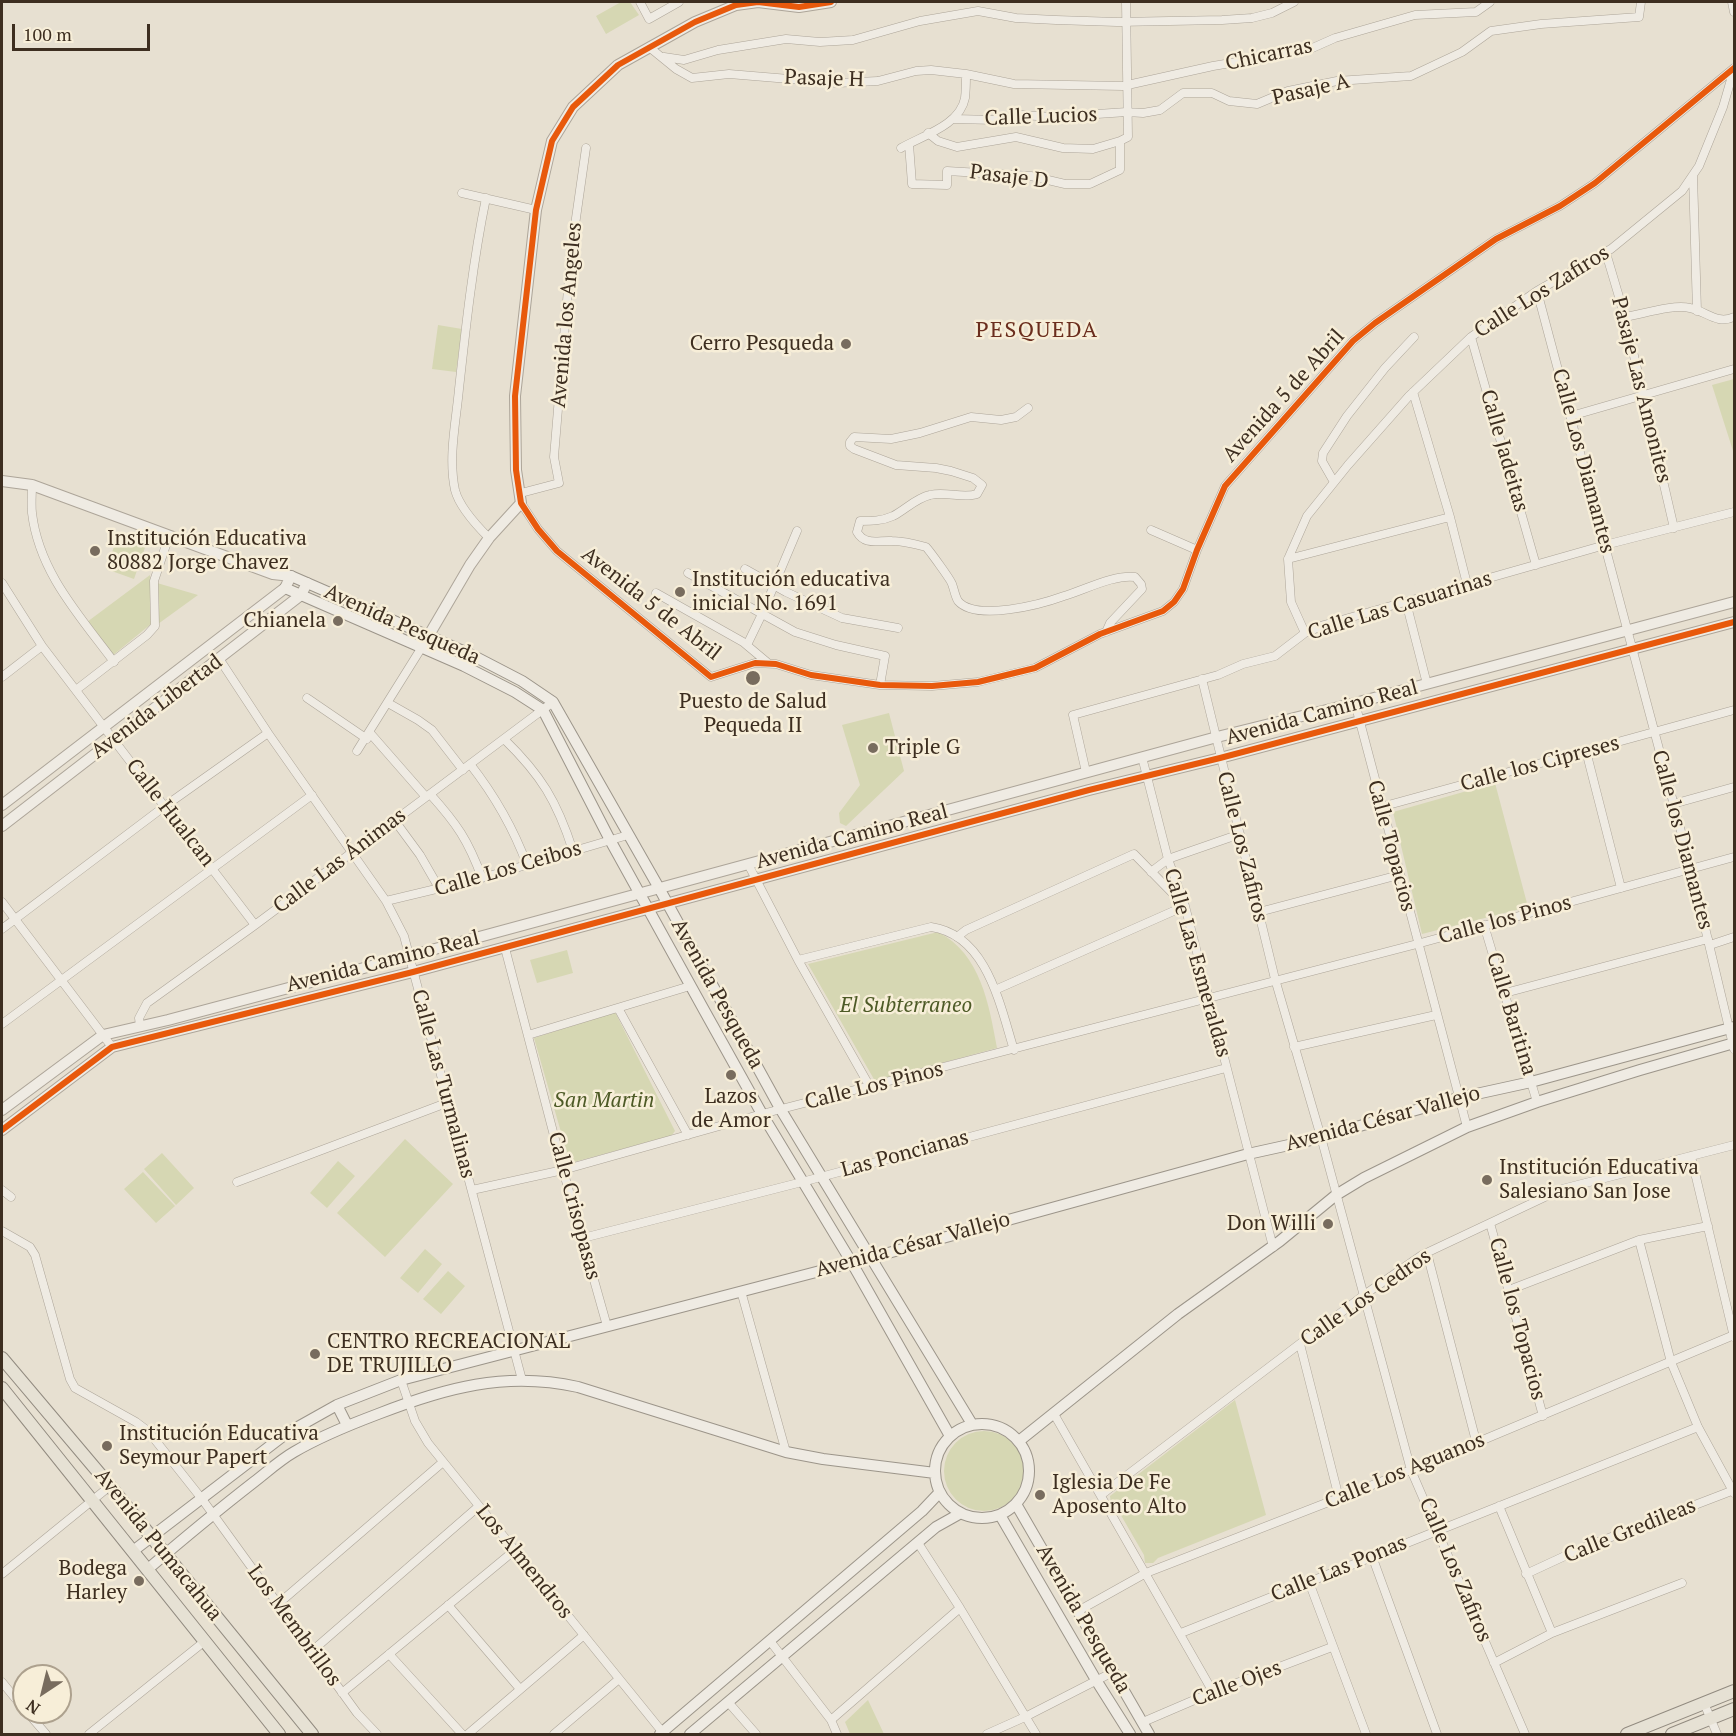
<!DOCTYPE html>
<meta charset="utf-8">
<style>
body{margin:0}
#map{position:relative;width:1736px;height:1736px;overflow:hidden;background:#e7e0d1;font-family:"PT Serif",serif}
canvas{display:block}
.frame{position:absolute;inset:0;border:3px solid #3d2e20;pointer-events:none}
.north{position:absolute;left:12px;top:1664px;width:60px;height:60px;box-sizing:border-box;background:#f7eed8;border:2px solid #ada18e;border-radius:50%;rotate:215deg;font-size:16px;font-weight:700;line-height:24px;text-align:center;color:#3d2e20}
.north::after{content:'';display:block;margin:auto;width:21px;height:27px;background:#786c5e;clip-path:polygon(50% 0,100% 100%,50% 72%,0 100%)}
.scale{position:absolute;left:12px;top:24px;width:138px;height:27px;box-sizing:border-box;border:3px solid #3d2e20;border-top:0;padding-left:8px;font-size:18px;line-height:21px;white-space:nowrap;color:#3d2e20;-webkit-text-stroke:4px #f7eed8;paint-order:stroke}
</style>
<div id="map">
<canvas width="1736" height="1736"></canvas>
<div class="frame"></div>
<div class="north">N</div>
<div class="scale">100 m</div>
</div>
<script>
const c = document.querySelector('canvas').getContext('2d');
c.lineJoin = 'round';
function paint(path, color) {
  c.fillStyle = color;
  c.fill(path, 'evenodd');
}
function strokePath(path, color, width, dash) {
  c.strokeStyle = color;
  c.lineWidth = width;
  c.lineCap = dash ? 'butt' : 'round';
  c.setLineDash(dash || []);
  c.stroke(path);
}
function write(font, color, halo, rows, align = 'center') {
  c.font = font + ' "PT Serif",serif';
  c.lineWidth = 5;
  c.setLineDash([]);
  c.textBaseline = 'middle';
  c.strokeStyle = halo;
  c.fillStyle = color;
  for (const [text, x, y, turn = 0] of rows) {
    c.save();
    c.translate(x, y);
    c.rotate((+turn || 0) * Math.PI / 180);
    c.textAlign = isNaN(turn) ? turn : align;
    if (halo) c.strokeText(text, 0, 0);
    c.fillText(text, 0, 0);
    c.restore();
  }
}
const green = new Path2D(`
 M621,2H630L639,15L606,34L596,16Z
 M438,325L462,329L456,372L432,369Z
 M1734,379V454L1712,385Z
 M119,533L147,542L134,579L106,569Z
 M150,575L151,624L112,656L87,622Z
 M157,583L198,595L158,624Z
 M889,713L904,771L846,826L840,823L839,813L860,785L842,725Z
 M1495,783L1528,907L1422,934L1393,812Z
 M938,932C981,954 989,1005 997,1048L875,1081L808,964Z
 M567,950L573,973L537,983L530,960Z
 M615,1012L675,1131L671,1136L574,1162L569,1160L534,1038Z
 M405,1139L453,1184L385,1257L337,1213Z
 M162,1153L194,1188L176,1205L144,1169Z
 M338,1161L355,1176L327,1208L310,1193Z
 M143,1172L175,1206L156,1223L124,1189Z
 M425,1249L442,1264L418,1293L400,1278Z
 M448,1271L465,1286L441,1314L423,1299Z
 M1235,1400L1266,1515L1158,1558L1153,1563H1145L1144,1555L1115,1505L1111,1503L1110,1496Z
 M944 1471a40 40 0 1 1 80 0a40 40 0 1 1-80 0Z
 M868,1700L884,1734H850L845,1722Z`);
const minor = new Path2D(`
 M640,2L649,19L679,2
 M1732,2L1734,12
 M649,47L676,69L692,78L729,74L837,83L878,81L916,71L931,70L966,74L1014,84L1123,86L1213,66L1308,50L1335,38L1415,15L1476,12L1490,2
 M664,57L684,60L718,50L786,39L820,42L853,40L920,21L978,11L1016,18L1056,20L1117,22L1222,20L1252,18L1272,13L1294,2
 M954,119L995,120L1022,115L1052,117L1127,112L1143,113L1160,110L1183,93H1212L1229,101L1257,104L1288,91L1337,81L1411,76L1462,52L1491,31L1541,24L1639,17L1641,2
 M928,133L938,141L957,147L1016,137L1063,148L1093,149L1120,141
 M909,144L912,184L947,185V171L1031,176L1065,184H1090L1120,170V141L1128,137L1126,2
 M901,148C924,135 960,125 965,98C966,90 966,82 966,74
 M1693,175L1697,311
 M462,193L536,210
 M486,198C473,261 466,325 459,389C456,422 448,457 455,490C459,506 478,527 489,538
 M1606,253L1625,317L1674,528
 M1537,291L1691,869L1734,1049
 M1625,317C1643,314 1673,304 1690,308C1706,311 1717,325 1734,317
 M1471,337L1536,565
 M1413,392L1450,517L1467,584
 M1028,408L1016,417L1001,420L971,417L920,433L891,439L854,437L850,442V446L854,449L896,465L936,468L951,471L973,478L982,485L977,494C963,499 946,491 930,495C916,498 905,510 893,516C882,521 871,521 860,521L857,532C865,546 878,540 892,541C903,541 915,544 926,547C929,550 951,580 952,584C954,589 955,596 958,601C976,622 1042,604 1064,596C1084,590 1115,574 1135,577L1141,584L1142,589L1110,623L1106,632
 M1571,416L1734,369
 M1334,482L1322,461L1323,453L1347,416L1385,368L1414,337
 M32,485C32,494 31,504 32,513C39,572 79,615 114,662
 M521,493L559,483L554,457L571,253L586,148
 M521,503L538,529L557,551L711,677L755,663L776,664L811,675L880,685L932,686L978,682L1035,668L1100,634L1163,611L1174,602L1183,589L1197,550L1225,486L1353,341L1375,323L1496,239L1560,206L1595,183L1734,68
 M1151,530L1197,550
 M1288,559L1450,517
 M745,569L786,592L842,618L898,628
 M688,573L795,632L836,645L885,656L880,685
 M2,583L42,646L255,925
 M656,593L743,642L768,663
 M1406,602L1427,684
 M1305,633L1291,602L1288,559L1307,516L1348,465L1409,396L1471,337L1537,291L1611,249L1682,191L1699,166L1723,107L1734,69
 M747,645L762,614L797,531
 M220,660L268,733L386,901L404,936L522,1380
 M2,677L42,646
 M1202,679L1275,979L1321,1137L1411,1470L1525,1734
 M76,690L147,635L155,626L154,581L169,536
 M307,698L367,739
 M388,703L418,720L432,730L463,770
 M1355,703L1467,1127
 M370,733L426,797
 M504,739C541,775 557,801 573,851
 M357,751L422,647
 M1586,751L1621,888
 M1142,757L1168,859L1185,906L1273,1247
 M470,764C495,796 513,827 527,865
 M1086,772L1073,715L1218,675L1243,664L1275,656L1305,633L1324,625L1605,545L1734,512
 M430,794C457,824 468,840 482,878
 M1673,804L1734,787
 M1381,807L1734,710
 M395,821L420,855L439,888
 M748,864L798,960L870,1087
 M1151,872L1168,859L1240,834
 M386,901L482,878L628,835
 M2,902L112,1047
 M1259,912L1399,875
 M1484,925L1537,1102
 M2,929L165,806L268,733
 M957,937L966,930L1134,854L1185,906L995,990
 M1710,945L1734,937
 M505,948L563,1170L607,1326
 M798,960L931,927C987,935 1000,1005 1014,1050
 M1505,993L1708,939
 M618,1008L688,1135
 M2,1024L312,795
 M140,1026L139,1018L147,1003L255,925L553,702
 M528,1035L690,986
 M1294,1047L1436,1015
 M1691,1156L1734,1337
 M237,1182L449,1102
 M2,1190L11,1197
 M472,1190L563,1170L762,1114L1417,944L1734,857
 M1490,1223L1543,1416
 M2,1231L30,1247L35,1255L70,1379L75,1388L136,1422L148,1431L202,1499L357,1713L377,1734
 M583,1238L802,1182L1226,1068
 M1639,1240L1671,1362L1698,1427L1734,1493
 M1427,1253L1476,1441
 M1509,1290L1639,1240L1708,1226
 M741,1291L786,1452
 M1300,1344L1339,1498
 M401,1380L415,1421L428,1443L664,1734
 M1054,1414L1213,1692
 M1101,1495L1364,1295L1422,1255L1562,1189L1734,1145
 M1499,1506L1552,1633
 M918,1543L960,1608L1036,1734
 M1372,1556L1437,1734
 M2,1574L110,1486
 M1526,1574L1580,1549L1734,1490
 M1309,1582L1366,1734
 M278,1604L443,1462
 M448,1605L520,1689
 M1078,1611L1146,1573L1411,1470L1734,1335
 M1181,1633L1698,1427
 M770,1641L831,1720L837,1734
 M312,1651L479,1506
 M389,1654L462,1734
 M1494,1663L1552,1633L1682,1583
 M2,1682L24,1709
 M342,1693L515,1550
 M728,1702L756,1734
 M1704,1703L1717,1734
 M27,1712L46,1734
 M831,1720L960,1608
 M1143,1722L1213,1692L1332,1647
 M89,1734L205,1641
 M468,1734L584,1635
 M554,1734L619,1679
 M987,1734L1025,1717L1113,1672`);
const tertiary = new Path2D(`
 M2,481L32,485L273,574L291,576L285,588L2,805
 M422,647L470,565L489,538L521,503L516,470L515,396L536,210L552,141L573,107L618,65L695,22L736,5L758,2L799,7L831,2
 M2,826L301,595L307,583
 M2,1110L103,1035L168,1020L409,956L1217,737L1355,703L1734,602
 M2,1130L112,1047L413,972L1089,790L1220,758L1734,622`);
const secondary = new Path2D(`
 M291,576L470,654L522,681L553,702L659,888L781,1110L972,1424
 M285,588L464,666L515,692L543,710L610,840L704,1010L762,1114L852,1263L950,1436
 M337,1405L347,1425
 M935 1471a47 47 0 1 1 94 0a47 47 0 1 1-94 0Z
 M1019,1441L1178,1314L1280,1241L1336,1195L1364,1178L1467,1127L1537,1102L1640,1070L1734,1043
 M1016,1504L1149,1734
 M1000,1515L1096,1680L1130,1734
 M133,1551L287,1433L337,1405L401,1380L870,1258L1248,1154L1307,1141L1458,1098L1531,1082L1734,1027
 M148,1569C183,1539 218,1510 254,1482C267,1472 280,1460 294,1452C321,1436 349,1425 378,1414C445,1388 505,1371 578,1387L786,1452L823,1459L935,1473
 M660,1734L922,1511L940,1492
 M690,1734L936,1527L961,1513`);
const primary = new Path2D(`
 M2,1358L110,1486L312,1734
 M2,1388L279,1734
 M1627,1734L1734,1691
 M1672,1734L1734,1709`);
const cycleway = new Path2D(`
 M831,2L799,7L758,2L736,5L695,22L618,65L573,107L552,141L536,210L515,396L516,470L521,503L538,529L557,551L711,677L755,663L776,664L811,675L880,685L932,686L978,682L1035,668L1100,634L1163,611L1174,602L1183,589L1197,550L1225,486L1353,341L1375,323L1496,239L1560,206L1595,183L1734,68
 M2,1130L112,1047L413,972L1089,790L1220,758L1734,622`);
const markers = [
 [846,344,6,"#786c5e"],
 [95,551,6,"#786c5e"],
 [680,592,6,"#786c5e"],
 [338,621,6,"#786c5e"],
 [753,678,8,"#786c5e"],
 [873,748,6,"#786c5e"],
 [731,1075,6,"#786c5e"],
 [1487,1180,6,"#786c5e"],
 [1328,1224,6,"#786c5e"],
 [315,1354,6,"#786c5e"],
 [107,1446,6,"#786c5e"],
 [1040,1495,6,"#786c5e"],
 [139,1581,6,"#786c5e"]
];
const streetNames = [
 ["Chicarras",1269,55,-12],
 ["Pasaje H",824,79,2],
 ["Pasaje A",1311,90,-13],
 ["Calle Lucios",1041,117,-2],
 ["Pasaje D",1009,177,7],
 ["Calle Los Zafiros",1542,292,-32],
 ["Avenida los Angeles",567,315,-85],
 ["Pasaje Las Amonites",1641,390,76],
 ["Avenida 5 de Abril",1284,396,-48],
 ["Calle Jadeitas",1504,451,74],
 ["Calle Los Diamantes",1583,461,75],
 ["Avenida 5 de Abril",651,604,38],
 ["Calle Las Casuarinas",1400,606,-17],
 ["Avenida Pesqueda",402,625,24],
 ["Avenida Libertad",157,707,-37],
 ["Avenida Camino Real",1322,713,-15],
 ["Calle los Cipreses",1540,764,-15],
 ["Calle Hualcan",170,813,52],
 ["Avenida Camino Real",852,837,-15],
 ["Calle los Diamantes",1682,840,75],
 ["Calle Topacios",1391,846,75],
 ["Calle Los Zafiros",1242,847,76],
 ["Calle Las Ánimas",340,861,-37],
 ["Calle Los Ceibos",508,869,-16],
 ["Calle los Pinos",1505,920,-15],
 ["Avenida Camino Real",383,962,-14],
 ["Calle Las Esmeraldas",1197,963,74],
 ["Avenida Pesqueda",717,994,61],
 ["Calle Baritina",1511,1014,73],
 ["Calle Las Turmalinas",443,1084,75],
 ["Calle Los Pinos",874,1086,-14],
 ["Avenida César Vallejo",1383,1119,-15],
 ["Las Poncianas",905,1154,-15],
 ["Calle Crisopasas",574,1206,75],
 ["Avenida César Vallejo",913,1245,-15],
 ["Calle Los Cedros",1366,1298,-35],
 ["Calle los Topacios",1517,1319,75],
 ["Calle Los Aguanos",1405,1471,-22],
 ["Calle Gredileas",1630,1531,-22],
 ["Avenida Pumacahua",158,1545,51],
 ["Los Almendros",524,1562,51],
 ["Calle Las Ponas",1339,1569,-22],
 ["Calle Los Zafiros",1455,1570,67],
 ["Avenida Pesqueda",1083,1619,60],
 ["Los Membrillos",294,1626,54],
 ["Calle Ojes",1237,1684,-21]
];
const poiNames = [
 ["Cerro Pesqueda",834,344,"right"],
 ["Institución Educativa",107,539],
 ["80882 Jorge Chavez",107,563],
 ["Institución educativa",692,580],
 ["inicial No. 1691",692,604],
 ["Chianela",326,621,"right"],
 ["Puesto de Salud",753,702,"center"],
 ["Pequeda II",753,726,"center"],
 ["Triple G",885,748],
 ["Lazos",731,1097,"center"],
 ["de Amor",731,1121,"center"],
 ["Institución Educativa",1499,1168],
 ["Salesiano San Jose",1499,1192],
 ["Don Willi",1316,1224,"right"],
 ["CENTRO RECREACIONAL",327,1342],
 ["DE TRUJILLO",327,1366],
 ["Institución Educativa",119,1434],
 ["Seymour Papert",119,1458],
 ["Iglesia De Fe",1052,1483],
 ["Aposento Alto",1052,1507],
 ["Bodega",127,1569,"right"],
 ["Harley",127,1593,"right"]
];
const parkNames = [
 ["El Subterraneo",906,1006],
 ["San Martin",604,1101]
];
const neighbourhoodNames = [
 ["PESQUEDA",1037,331]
];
paint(green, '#d6d7b3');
strokePath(minor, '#ada599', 9);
strokePath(tertiary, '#ada599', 12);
strokePath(secondary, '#9c958a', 12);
strokePath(primary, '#928b80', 14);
strokePath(minor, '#efebe3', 8);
strokePath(tertiary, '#efebe3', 10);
strokePath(secondary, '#efebe3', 10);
strokePath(primary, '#e6e1d4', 12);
strokePath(cycleway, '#e8590c', 6);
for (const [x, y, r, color] of markers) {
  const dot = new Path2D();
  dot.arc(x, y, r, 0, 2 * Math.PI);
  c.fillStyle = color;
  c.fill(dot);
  strokePath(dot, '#f7eed8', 2);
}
write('21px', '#3d2e20', '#f7eed8', streetNames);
write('21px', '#3d2e20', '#f7eed8', poiNames, 'left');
write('italic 21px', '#4d5a26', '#f7eed8', parkNames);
c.letterSpacing = '1.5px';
write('22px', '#6b2e1e', '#f7eed8', neighbourhoodNames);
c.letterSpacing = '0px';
</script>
